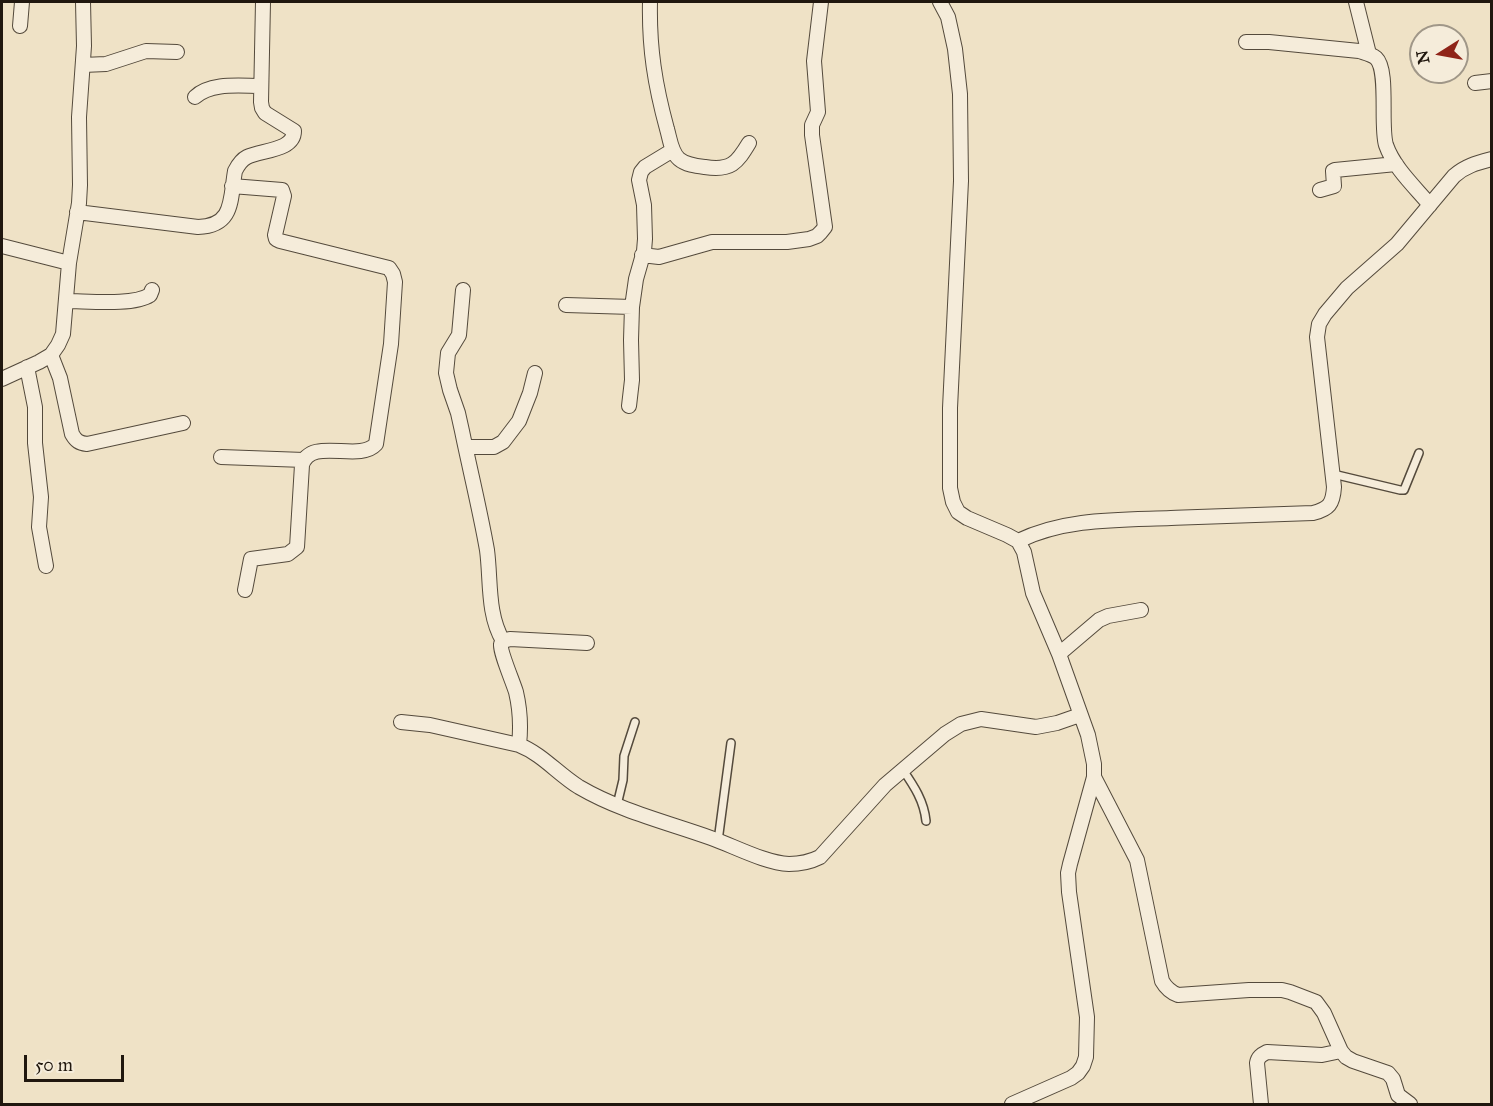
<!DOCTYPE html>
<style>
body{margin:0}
#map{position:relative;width:1493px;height:1106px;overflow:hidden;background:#efe2c6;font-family:"IM FELL Great Primer",serif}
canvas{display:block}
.frame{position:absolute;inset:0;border:3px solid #20170e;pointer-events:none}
.north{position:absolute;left:1409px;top:24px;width:60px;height:60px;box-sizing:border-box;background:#f5ecda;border:2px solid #a09788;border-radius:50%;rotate:259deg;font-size:16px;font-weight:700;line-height:24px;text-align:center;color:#20170e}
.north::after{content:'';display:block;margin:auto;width:21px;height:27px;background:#8f2418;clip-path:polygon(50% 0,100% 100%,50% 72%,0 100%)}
.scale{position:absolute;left:24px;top:1055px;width:100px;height:27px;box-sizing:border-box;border:3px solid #20170e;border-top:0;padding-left:8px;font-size:18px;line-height:21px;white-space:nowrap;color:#20170e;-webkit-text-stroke:4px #f5ecda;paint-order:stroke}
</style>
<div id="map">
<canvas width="1493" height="1106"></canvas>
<div class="frame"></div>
<div class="north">N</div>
<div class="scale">50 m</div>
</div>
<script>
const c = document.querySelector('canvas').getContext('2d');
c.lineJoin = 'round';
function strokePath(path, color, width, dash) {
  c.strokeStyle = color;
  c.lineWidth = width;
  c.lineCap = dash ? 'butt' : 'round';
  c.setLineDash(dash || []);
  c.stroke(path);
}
const service = new Path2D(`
 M1333,474L1400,490H1404L1419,453
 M903,770C914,786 924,801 926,821
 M617,805L623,780L624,756L635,722
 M718,841L731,743`);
const minor = new Path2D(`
 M650,2C649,48 655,85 667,129C670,139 671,152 679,159C686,165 696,166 705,167C731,171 737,163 749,143
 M940,2L948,17L955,49L960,94L961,181L950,408V488L953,502L958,512L967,518L1007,535L1018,541L1024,552L1033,593L1059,654L1088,735L1094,764V777L1070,864L1068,873L1069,892L1087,1017L1086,1057L1083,1066L1078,1073L1071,1078L1012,1104
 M1356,2L1369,54
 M20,26L22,2
 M1246,42H1269L1359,51C1365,53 1371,54 1376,58C1389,70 1380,126 1386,145C1394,168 1415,187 1430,205
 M83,65L106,64L146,51L177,52
 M1475,83L1492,81
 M195,97C211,82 240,86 261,86
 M232,186L282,190L284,196L275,235L276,239L280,241L389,268L393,274L395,282L391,344L376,444C359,463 311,436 302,465L297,547L288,554L251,559L245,590
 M1320,190L1334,186L1333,171L1335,170L1396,164
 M77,212L198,227C234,226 230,200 235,171C238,165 241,160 247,157C261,150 294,151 294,131L265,113L262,108L261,102L263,2
 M2,246L69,263
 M642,255L659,257L712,242H787L809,239L817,236L821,232L825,227L824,220L812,135V125L818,112L814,61L821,2
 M463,290L459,335L448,353L446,373L450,390L458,413L462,431C470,470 480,510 487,550C491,580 487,614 503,641
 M66,301C87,301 133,306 150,295L152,290
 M566,305L632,307
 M51,355L60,378L72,434C76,441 79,443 87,444L183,423
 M27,367L35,407V443L41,497L39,527L46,566
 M2,379L39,362L51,355L58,345L63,334L69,263L79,203L80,185L79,117L84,46L83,2
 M629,406L632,380L631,340L632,307L636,279L644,251L645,239L644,205L639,180L641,172L645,167L673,150
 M466,447H494L503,442L519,421L530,393L535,373
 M221,457L304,460
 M1018,541C1065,518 1119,520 1171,518C1218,516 1265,515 1313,513C1329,509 1333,504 1334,487L1317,337L1319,324L1325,314L1347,288L1397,244L1454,176C1465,166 1477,163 1492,159
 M1059,654L1099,620L1108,616L1141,610
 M401,722L430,725L519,745C542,754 558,774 579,787C620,811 666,822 711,838C734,846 765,863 789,864C800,864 810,862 820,857L885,785L945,734L961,724L981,719L1036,727L1057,723L1080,715
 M519,745C521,727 520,709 516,692C513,682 500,652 501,645C501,644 502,642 503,641L510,639L587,643
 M1094,777L1137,860L1162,981C1166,988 1170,992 1178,995L1249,990H1282L1290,992L1316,1002L1324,1013L1341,1051L1346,1057L1353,1061L1388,1073L1393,1079L1398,1095L1410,1104
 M1261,1104L1257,1063C1258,1057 1261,1055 1267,1052L1322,1055L1341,1051`);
strokePath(service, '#544a3c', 10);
strokePath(minor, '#544a3c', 16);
strokePath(service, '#f5ecda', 7);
strokePath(minor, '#f5ecda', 14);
</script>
